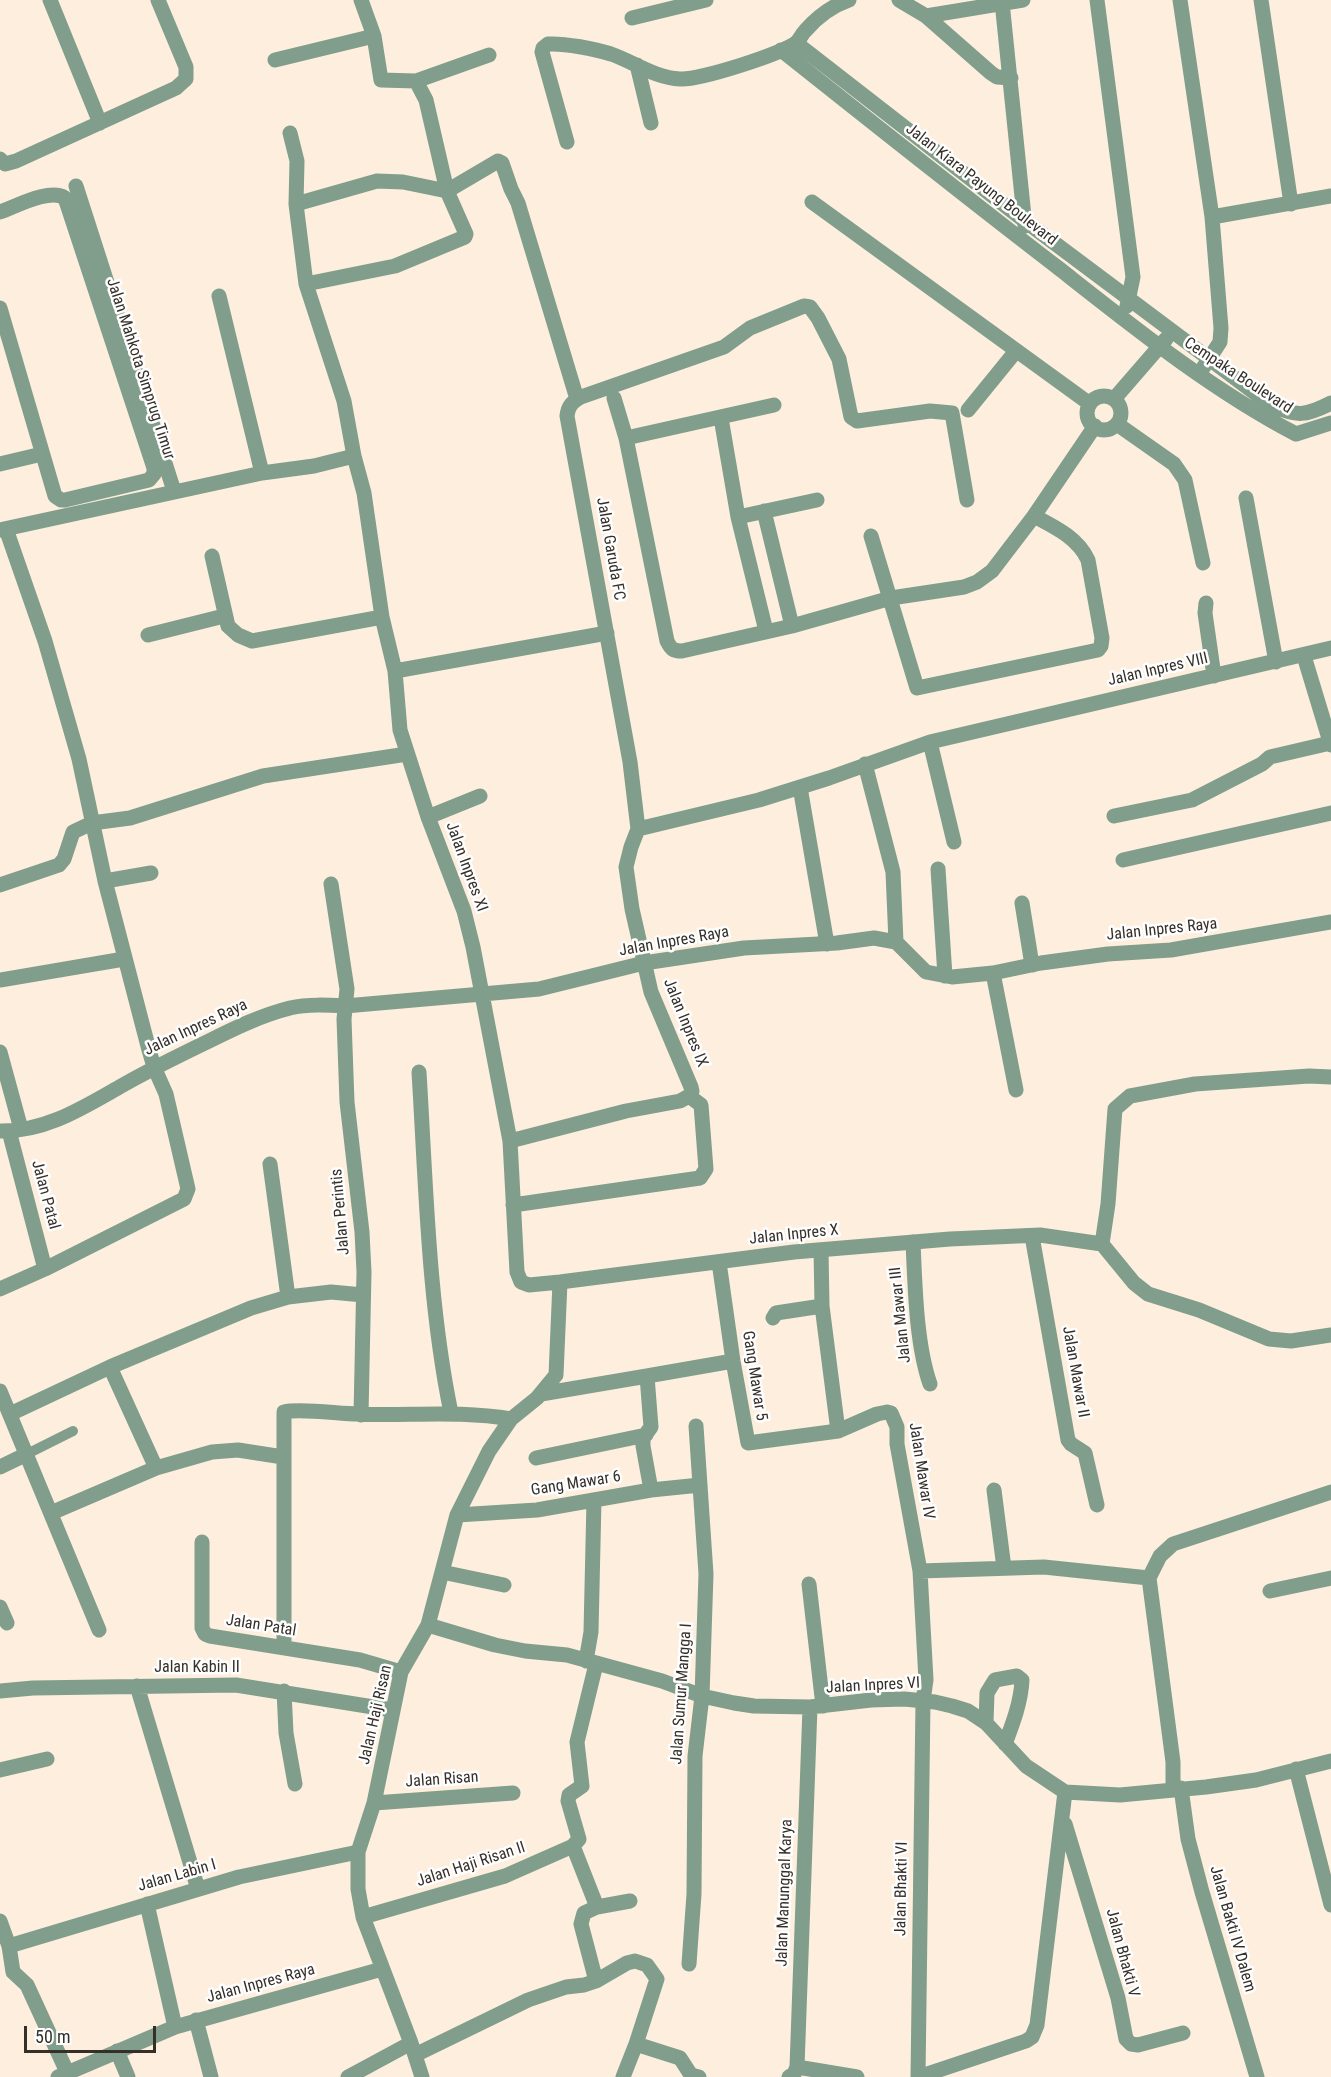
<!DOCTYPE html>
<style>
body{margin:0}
#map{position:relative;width:1331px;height:2077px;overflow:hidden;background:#feeede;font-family:"Roboto Condensed",sans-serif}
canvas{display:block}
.scale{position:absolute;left:24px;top:2026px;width:132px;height:27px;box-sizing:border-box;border:3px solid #352f29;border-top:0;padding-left:8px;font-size:18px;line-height:21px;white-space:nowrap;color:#352f29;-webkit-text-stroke:4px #fefefe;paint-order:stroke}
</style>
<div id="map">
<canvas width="1331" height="2077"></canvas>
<div class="scale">50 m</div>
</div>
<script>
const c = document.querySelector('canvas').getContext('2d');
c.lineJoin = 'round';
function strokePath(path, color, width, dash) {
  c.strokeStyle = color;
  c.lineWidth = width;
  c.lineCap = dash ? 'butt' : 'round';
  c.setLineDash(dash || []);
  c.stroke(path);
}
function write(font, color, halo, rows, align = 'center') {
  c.font = font + ' "Roboto Condensed",sans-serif';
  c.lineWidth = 5;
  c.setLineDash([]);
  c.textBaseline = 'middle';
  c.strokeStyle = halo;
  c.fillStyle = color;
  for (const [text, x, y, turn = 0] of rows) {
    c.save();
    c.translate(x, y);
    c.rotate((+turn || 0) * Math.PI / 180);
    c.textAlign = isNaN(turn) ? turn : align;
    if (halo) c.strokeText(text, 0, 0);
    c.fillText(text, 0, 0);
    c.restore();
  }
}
const service = new Path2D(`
 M27,1454L73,1431`);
const minor = new Path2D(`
 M50,0L100,123
 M361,0L374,36L381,80L416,81L489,55
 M899,0L926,16L991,73L997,77L1011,78
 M1097,0L1133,277L1127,306
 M1180,0L1212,217L1221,328L1220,342L1203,368
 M1261,0L1291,204
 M1002,2L1025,226
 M926,16L1023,0
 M632,18L706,0
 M796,43L1025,221L1271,405C1297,417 1306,416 1331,403
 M781,50C874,124 967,198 1061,270C1136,329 1212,390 1296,434L1331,423
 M275,60L374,36
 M637,65L651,123
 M290,133L297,161L296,204L306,284L344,401L354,456
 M567,142L542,52L543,48L548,44C565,43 595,49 611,54C634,62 655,78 680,79C697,81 785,53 797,42C800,39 802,34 805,31C817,17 832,6 849,0
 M0,159L5,164L16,161L176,88L186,79V67L158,0
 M76,186L174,491
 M812,202L1090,404
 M296,204L377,181L403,182L447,191L498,161L502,163L511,189L518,203L577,399
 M0,212C17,206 50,188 65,198L154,468V474L149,480L65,500H61L55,496L0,308
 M1212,217L1331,196
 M306,284L395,266L465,237L466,234L447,191L426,100L416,81
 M219,296L262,473
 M1087 413a17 17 0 1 1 34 0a17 17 0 1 1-34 0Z
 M614,398L626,438
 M1114,399L1166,339
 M774,405L626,438L667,641C671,649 673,651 682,651L792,626L891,598L964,587L977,582L992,571L1034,516L1095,426
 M968,410L1016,351
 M721,418L738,517L766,631
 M1117,424L1174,464L1185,480L1203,563
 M0,464L42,454
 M1246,498L1276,662
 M764,511L792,626
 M738,517L817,500
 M6,529L45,641L79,759L105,881
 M0,530L262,473L314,466L354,456L364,493L382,617L395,671L400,730L428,817L464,911L473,947L510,1141L517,1272L521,1282L529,1285L560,1282L794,1252L950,1239L1040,1235L1102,1244L1134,1283L1148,1294L1199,1310L1269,1339L1291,1341L1331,1335
 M871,536L917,688L1098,650L1101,646L1102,638L1088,560C1078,538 1055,527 1034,516
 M212,556L228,626L238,635L252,641L382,617
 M1206,603L1205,613L1214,676
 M148,635L224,616
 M1304,656L1331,745
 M395,671L607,633
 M930,742L954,842
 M865,764L893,872L896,942
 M800,787L827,944
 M1114,816L1192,800L1262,764L1270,757L1330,743
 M428,817L480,796
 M638,829L759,800L829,778L930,742L1331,648
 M1123,860L1331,813
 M938,869L945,976
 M331,884L347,989L344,1019L347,1102L362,1232L364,1272L361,1415
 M0,885L59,865L64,859L73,832L92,823L130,818L263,776L407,754
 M1022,903L1032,965
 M993,973L1016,1090
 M0,980L124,959
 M0,1052L21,1129
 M419,1072C426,1185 428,1301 451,1413
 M689,1096L692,1091L691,1087L651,992L632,909L626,867L631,847L638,829L630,762L567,416C568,406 572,402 581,397L724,347L750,328L804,306L810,307L818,318L839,359L851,417L857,421L930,411L952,413L967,500
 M0,1131C46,1132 84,1107 123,1085C151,1069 180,1055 209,1041C235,1028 262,1015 290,1008C308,1004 327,1005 345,1006L539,989L644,963L744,948L837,943L874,938L896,942L926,972L952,977L993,973L1041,963L1108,954L1171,950L1331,922
 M9,1131L45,1269
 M510,1141L626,1111L680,1101L689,1096
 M270,1164L288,1297
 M513,1205L700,1178L706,1169L701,1105L689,1096
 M1032,1236L1068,1440L1071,1444L1085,1453L1097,1505
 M913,1242C915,1285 916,1344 930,1384
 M1102,1244L1108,1204L1115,1109L1130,1096L1195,1084L1309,1076L1331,1077
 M821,1250L822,1306L838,1431
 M719,1262L733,1361L748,1443L838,1431L877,1414L887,1412L891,1413L897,1427V1444L920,1571L926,1680L923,1701L918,2077
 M0,1289L45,1269L184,1199L188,1189L166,1094L154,1067L149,1050L105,881L151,873
 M773,1318L776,1313L822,1306
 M110,1367L156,1468
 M0,1391L99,1630
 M541,1394L647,1376
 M10,1414L110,1367L251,1308L288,1297L331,1292L363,1295
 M536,1458L646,1435
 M0,1467L27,1454
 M651,1490L643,1446V1438L651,1427L647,1376L733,1361
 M994,1490L1004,1568
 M51,1513L156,1468L212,1452L238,1450L283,1457
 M457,1515L537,1510L651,1490L700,1485
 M202,1542V1628L205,1634L210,1636L360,1660L401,1672
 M920,1571L1044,1567L1149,1578
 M442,1572L504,1585
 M809,1584L823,1706
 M1270,1591L1331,1578
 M0,1607L7,1623
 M428,1625L495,1645L525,1651L567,1655L662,1681L702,1696L734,1703L754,1706L810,1707L871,1700L904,1699L935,1702L952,1706L968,1711L986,1723L1026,1766L1065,1792L1120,1795L1206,1787L1256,1780L1331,1761
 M284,1648V1412C300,1408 340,1414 358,1414C409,1416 460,1410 511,1419
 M586,1661L591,1632L594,1500
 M137,1686L198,1889
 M0,1691L33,1688L236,1685L392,1710
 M284,1691L286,1733L295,1784
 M986,1723L987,1693L995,1680L1017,1676L1022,1680C1021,1702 1013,1723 1005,1744
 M1296,1769L1331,1905
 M0,1770L47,1759
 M1181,1788L1188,1839L1202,1892L1257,2077
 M1173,1789V1762L1149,1578L1160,1556L1173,1544L1331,1492
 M374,1803L513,1793
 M1065,1824L1118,1998L1126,2039L1131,2044L1138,2045L1183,2033
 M573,1846L597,1907L584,1913L581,1924L596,1981
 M147,1904L175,2027
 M597,1907L630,1901
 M363,1917L505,1876L573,1846L579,1839L568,1801L569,1795L582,1786L577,1742L596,1664
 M0,1921L9,1946L13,1972L27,1985L67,2072
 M9,1946L239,1877L358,1852
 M689,1964L694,1894L695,1756L702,1696L706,1574L696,1426
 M196,2020L211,2077
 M636,2044L680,2058L691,2075L699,2077
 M117,2051L128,2077
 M415,2055L528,2000L566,1987L584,1985L596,1981L627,1963L635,1961L647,1965L657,1979L636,2044L623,2077
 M797,2067L857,2077
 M58,2077L175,2027L382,1969
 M348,2077L411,2043
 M422,2077L411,2043L363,1917L358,1889V1852L374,1803L401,1672L428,1625L457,1515L489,1451L511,1419L537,1398L556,1375L560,1282
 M789,2077L794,2074L797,2067L810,1707
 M918,2077L1026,2041L1032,2037L1037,2025L1065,1792`);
const streetNames = [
 ["Jalan Kiara Payung Boulevard",981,185,38],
 ["Jalan Mahkota Simprug Timur",140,369,72],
 ["Cempaka Boulevard",1238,376,33],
 ["Jalan Garuda FC",610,549,80],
 ["Jalan Inpres VIII",1158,670,-13],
 ["Jalan Inpres XI",466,867,70],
 ["Jalan Inpres Raya",1162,930,-6],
 ["Jalan Inpres Raya",674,942,-10],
 ["Jalan Inpres IX",685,1023,68],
 ["Jalan Inpres Raya",196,1028,-25],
 ["Jalan Patal",45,1195,75],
 ["Jalan Perintis",341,1212,-95],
 ["Jalan Inpres X",794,1235,-6],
 ["Jalan Mawar III",901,1315,-96],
 ["Jalan Mawar II",1075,1372,80],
 ["Gang Mawar 5",754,1376,81],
 ["Jalan Mawar IV",921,1471,81],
 ["Gang Mawar 6",576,1484,-9],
 ["Jalan Patal",261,1626,9],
 ["Jalan Kabin II",197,1668],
 ["Jalan Inpres VI",873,1686,-3],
 ["Jalan Sumur Mangga I",682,1694,-86],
 ["Jalan Haji Risan",376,1715,-77],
 ["Jalan Risan",442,1780,-4],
 ["Jalan Haji Risan II",471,1865,-18],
 ["Jalan Labin I",177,1876,-16],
 ["Jalan Bhakti VI",902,1889,-89],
 ["Jalan Manunggal Karya",785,1893,-88],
 ["Jalan Bakti IV Dalem",1232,1929,74],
 ["Jalan Bhakti V",1122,1953,75],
 ["Jalan Inpres Raya",261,1984,-15]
];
strokePath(service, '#809e8b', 10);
strokePath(minor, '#809e8b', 15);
write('16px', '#352f29', '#fefefe', streetNames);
</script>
